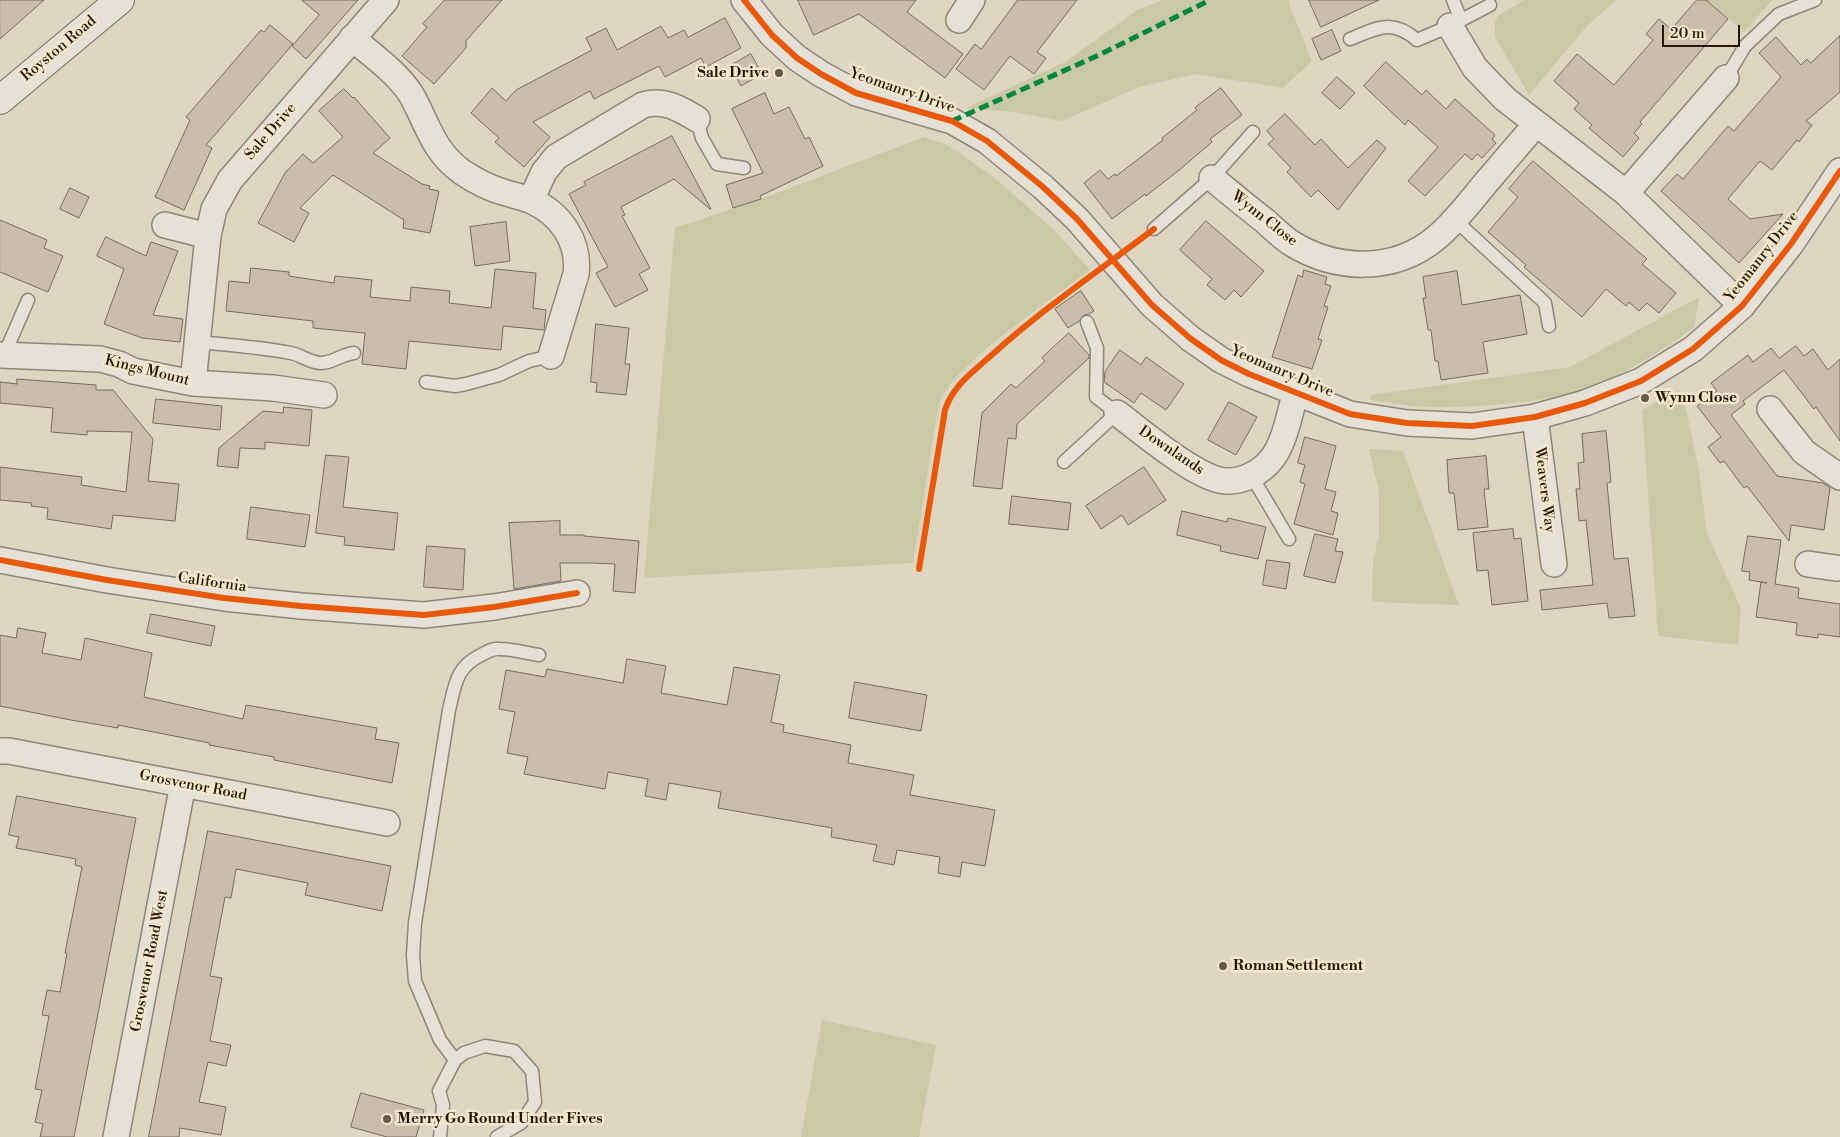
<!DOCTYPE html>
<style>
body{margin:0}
#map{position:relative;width:1840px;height:1137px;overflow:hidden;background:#dfd6c1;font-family:"Libre Bodoni",serif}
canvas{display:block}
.scale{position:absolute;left:1662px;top:25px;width:78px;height:22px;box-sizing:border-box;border:2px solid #291601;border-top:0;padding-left:6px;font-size:15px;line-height:18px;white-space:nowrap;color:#291601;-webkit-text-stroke:4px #f3e8ce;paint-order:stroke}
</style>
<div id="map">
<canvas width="1840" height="1137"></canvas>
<div class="scale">20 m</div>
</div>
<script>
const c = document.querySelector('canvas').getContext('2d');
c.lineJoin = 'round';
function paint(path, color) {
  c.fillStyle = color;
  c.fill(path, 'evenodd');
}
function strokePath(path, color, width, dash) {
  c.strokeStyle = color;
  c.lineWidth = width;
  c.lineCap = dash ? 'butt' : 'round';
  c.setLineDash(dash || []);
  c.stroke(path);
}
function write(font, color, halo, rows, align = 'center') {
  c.font = font + ' "Libre Bodoni",serif';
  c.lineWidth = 5;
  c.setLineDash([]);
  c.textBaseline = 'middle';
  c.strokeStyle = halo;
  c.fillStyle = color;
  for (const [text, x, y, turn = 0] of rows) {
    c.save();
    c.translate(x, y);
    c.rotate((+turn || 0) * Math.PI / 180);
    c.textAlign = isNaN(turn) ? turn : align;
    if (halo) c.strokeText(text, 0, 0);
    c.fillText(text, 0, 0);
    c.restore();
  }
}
const green = new Path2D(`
 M1163,0H1289L1291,9L1312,61L1283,88L1196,74L1139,87L1062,121L1013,112L966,108L1065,62L1137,10Z
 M1524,0H1616L1586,27L1529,95L1495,37V21L1499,15Z
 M1707,0H1772L1744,32Z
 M924,137L943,143L960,153L997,180L1054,230L1090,270C1054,296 1019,321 986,349C968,366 949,380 939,403L913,563L644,578L675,228L761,199Z
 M1699,297L1694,328C1660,351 1621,378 1581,390C1538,403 1475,408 1430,407C1410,407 1390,402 1370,400V395L1570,367Z
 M1679,390L1687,413L1699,471L1707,533L1741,609L1738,645L1658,636L1642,410Z
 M1369,449L1403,451L1459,605L1372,602L1373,559L1379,537V492Z
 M822,1020L936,1045L919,1137H801Z`);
const building = new Path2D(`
 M0,0H44L0,39Z
 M302,0H358L306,59L292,46L319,15Z
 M445,0H502L466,41V48L434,84L402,56L427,27L423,24Z
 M798,0H916L907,12L963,54L945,78L859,14L814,35Z
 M1018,0H1077L1037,52L1046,58L1034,74L1010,56L984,90L956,69L975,44L981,49Z
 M1309,0H1379L1321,27Z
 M1697,0H1706L1728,19L1640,122L1642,124L1634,133L1639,138L1623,157L1589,128L1592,125L1574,109L1579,103L1554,81L1577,54L1614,85L1653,40L1646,34L1659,19L1671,29Z
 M725,18L741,48L706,67L701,58L665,77L659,66L594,99L590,91L533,122L550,137L524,167L495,142L499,138L471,113L492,88L506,101L516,90L592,50L586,38L606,28L617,50L661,26L668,38L684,30L688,37Z
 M270,25L293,44L206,145L212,148L184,210L155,197L190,120L186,117L261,30L264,32Z
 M1332,30L1341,51L1321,60L1312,39Z
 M1840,36V92L1806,121L1812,125L1799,142L1797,140L1772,170L1760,161L1728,199L1750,219L1783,214L1739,263L1661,191L1677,174L1683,179L1728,126L1734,131L1781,77L1759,53L1776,37L1801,65L1807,59L1810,63Z
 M751,54L762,74L741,86L730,66Z
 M1386,62L1422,95L1426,90L1446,109L1455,99L1495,135L1492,139L1496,143L1482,158L1477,154L1472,160L1465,154L1425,196L1408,181L1438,147L1408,120L1405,125L1364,86Z
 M1337,77L1355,93L1340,109L1322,93Z
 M1221,88L1242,115L1210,139L1212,142L1178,171L1146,196L1145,194L1112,219L1084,183L1100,170L1108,179L1115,174L1116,176L1163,140L1162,138L1197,110L1195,108Z
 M344,89L353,98L354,97L390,138L373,153L422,184L430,186L429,189L439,191L430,233L403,228L404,220L333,175L300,208L309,213L294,242L258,223L285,173L303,154L313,163L343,137L319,111Z
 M765,93L774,114L789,107L805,139L809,137L823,166L760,196L761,199L733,208L726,185L763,173L732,109Z
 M1285,114L1315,145L1321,139L1348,168L1377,140L1386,148L1338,210L1318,190L1311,197L1287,172L1291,168L1268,144L1274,139L1267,131Z
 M672,136L711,209H710L674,179L621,207L625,215L622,216L650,268L639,274L648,290L615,307L596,273L608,267L569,194L586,185L584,182Z
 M1533,161L1647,259L1642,264L1676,293L1659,313L1647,303L1639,311L1629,302L1626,306L1606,289L1582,317L1524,267L1526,265L1488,232L1518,197L1509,189Z
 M70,188L89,197L79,218L60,209Z
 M0,220L47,240L44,248L63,256L48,292L0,272Z
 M1206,221L1264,271L1241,297L1234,290L1225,300L1207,285L1212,279L1180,250Z
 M506,222L510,261L475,266L470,227Z
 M106,237L146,256L151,242L178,251L153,315L183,319L180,342L142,338L104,324L124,269L97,256Z
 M251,268L289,272V276L334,283L335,276L372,280L370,297L410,301L411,287L450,291L449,303L491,308L495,269L536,273L533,308L546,310L544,330L503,326L501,350L409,341L406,369L362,364L365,333L313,328V321L226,311L229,281L249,283Z
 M1304,270L1327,277L1325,284L1331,286L1324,306L1328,307L1318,339L1322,340L1312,369L1272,357L1298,275L1302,277Z
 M1457,271L1462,305L1520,295L1527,334L1483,342L1488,373L1441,380L1438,361H1435L1431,330H1428L1423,298H1426L1423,277Z
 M1081,291L1094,311L1089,314L1084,315L1079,321L1068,328L1055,309Z
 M596,324L629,328L625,364H630L626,395L596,392L597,383L591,382Z
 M1069,333L1089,355V358L1017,424L1016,439L1008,438L1002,489L973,486L982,413L1011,384L1016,388L1045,361L1042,358Z
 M1796,346L1804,356L1813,349L1828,370L1840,359V441L1816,407L1814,409L1784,370L1743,401L1745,404L1731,415L1777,476L1823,483L1830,488L1824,530L1791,525L1789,541L1747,486L1744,488L1724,461L1720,463L1708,447L1721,437L1697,406L1717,391L1711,383L1748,355L1753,362L1771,348L1779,358Z
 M1120,350L1141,365L1146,357L1184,384L1166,410L1141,393L1134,403L1104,382L1105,372Z
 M17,379L96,385V390H113L153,439L148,481L179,484L175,521L113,515L111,529L47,519L48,508L31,506L32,503L0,500V467L82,477L81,485L126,492L132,432L87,431V435L51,432L53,408L0,403V382L17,384Z
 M156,399L222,406L220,430L153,423Z
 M1229,402L1257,417L1236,455L1208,440Z
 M284,407L312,410L309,446L265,442V449L240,448L238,468L217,466L219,448L263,411L283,413Z
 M1606,431L1611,482L1607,483L1614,559L1628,558L1635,616L1609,618L1607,603L1542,610L1540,590L1593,585L1586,520L1579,521L1576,489H1580L1578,463L1584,462L1582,434Z
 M1305,437L1336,446L1325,489L1336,492L1331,511L1338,513L1333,535L1294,524L1305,484L1300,482L1305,465L1298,463Z
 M326,455L349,457L343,507L398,513L394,550L344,545L345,537L316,533Z
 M1486,456L1489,489H1484L1488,527L1458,530L1454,493H1449L1447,460Z
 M1144,467L1166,500L1128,525L1122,515L1101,529L1086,506Z
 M1012,496L1071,503L1068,530L1009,524Z
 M251,507L310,515L305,547L247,539Z
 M1182,511L1227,522L1228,518L1266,527L1258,559L1220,551L1221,546L1177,535Z
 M560,521V535H584V536L639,541L635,593L613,591L615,564L593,563H560L561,581L514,589L509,523Z
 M1513,529L1514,539L1521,538L1528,601L1492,605L1488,570L1477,571L1473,533Z
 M1315,534L1338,539L1335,551L1343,552L1335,583L1304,576Z
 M1748,536L1781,540L1775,584L1799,588L1798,598L1840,604V637L1818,634V638L1796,635L1797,623L1756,617L1761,582L1767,583L1749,580L1750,572L1742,571Z
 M427,546L465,549L463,590L424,587Z
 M1267,560L1290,563L1286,589L1263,585Z
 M151,614L215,626L211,646L147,633Z
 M18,628L46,633L42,653L81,660L85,638L152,653L144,697L243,719L246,705L377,728L375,739L399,743L392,783L274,760V757L209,745L210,743L118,725V728L71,720L0,706V635L16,638Z
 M627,659L666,666L661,693L727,705L734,667L780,675L771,722L784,725L783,732L851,745L848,763L914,775L910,795L995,810L985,866L962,862L960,877L938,873L940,857L897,850L894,865L873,861L877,845L831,837L832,828L718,808L721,792L669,783L666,800L645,796L648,779L608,772L605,789L524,774L528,757L507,753L515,712L499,709L506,670L545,677L547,669L623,683Z
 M855,682L927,695L921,731L849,718Z
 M17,796L136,818L74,1137H40L43,1124L35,1122L42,1090L35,1089L49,1016L42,1015L47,990L60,992L67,953H65L82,867L75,865L76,859L16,848L19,837L9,835Z
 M208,831L391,866L382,911L305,895L308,883L236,869L231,898L225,897L210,976L222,978L210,1041L231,1045L226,1066L208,1062L199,1102L226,1107L221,1135L180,1128L179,1137H149Z
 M361,1093L424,1110L416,1137H387L351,1127Z`);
const lane = new Path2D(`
 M1453,0L1461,20
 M1350,39C1377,28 1392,18 1417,40L1450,26L1490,5
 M1726,78L1745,46L1779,14L1815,0
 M697,119L702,138L717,164L744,168
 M1455,220L1545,303L1549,326
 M1154,229L1212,178L1253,132
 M198,342C229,345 260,347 291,353C301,355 310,363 321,363C333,363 342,354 354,353
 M4,355L28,300
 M426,382L455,386L466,384L499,375L529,361L551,356
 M1064,462L1117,413L1096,397L1097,348L1087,322
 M1251,475L1289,539
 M455,1060L440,1040L415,981L413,955L415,923L449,710C455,685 456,667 481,655C487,652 493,648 500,649C512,649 526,653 539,655
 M440,1137L443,1105L439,1091L455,1060L464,1053L485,1046L514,1051L532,1071L535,1102L521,1123L497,1137`);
const street = new Path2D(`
 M744,0L772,35L797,58L821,74L856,93L952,121L987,141L1043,187L1077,219L1152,305L1191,339L1221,360L1249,374L1350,414L1407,423L1472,426L1535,417L1585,403L1641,381L1693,349L1742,306L1791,244L1840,171
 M959,20L972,0
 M1450,26L1475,68L1505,99L1626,193L1742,306
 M352,38C373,56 398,73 412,96C428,125 433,151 462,172C474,180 489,188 503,192C512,195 523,197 532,201C561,214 580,242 576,274L551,356
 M1212,178C1229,192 1247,207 1265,221C1273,228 1282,237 1291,243C1336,271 1394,273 1436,238C1454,223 1469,203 1484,185C1501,165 1519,144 1536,124
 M1626,193L1726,78
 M531,200L544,172L556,157L643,105C664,99 679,108 697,119
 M165,225L208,236
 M0,355L100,359L119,364L133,371L193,383L273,388L324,395
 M193,383L208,236L214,209L230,180L386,0
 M1770,409L1804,452L1840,477
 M1117,413C1141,431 1198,480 1226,481C1242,482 1260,473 1270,461C1284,446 1290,413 1295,394
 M1535,417L1554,564
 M0,560L107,580L224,598L301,606L424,615L494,607L577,593
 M1808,564L1836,568
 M0,751H9L387,823
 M116,1137L183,784`);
const secondary = new Path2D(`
 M0,100L120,0`);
const quiet = new Path2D(`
 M952,121L1099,55L1210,0`);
const cycleway = new Path2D(`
 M744,0L772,35L797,58L821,74L856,93L952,121L987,141L1043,187L1077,219L1152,305L1191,339L1221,360L1249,374L1350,414L1407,423L1472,426L1535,417L1585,403L1641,381L1693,349L1742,306L1791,244L1840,171
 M0,560L107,580L224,598L301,606L424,615L494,607L577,593
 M919,569L945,410C953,385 975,370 994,353C1044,308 1100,270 1154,229`);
const markers = [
 [779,73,5,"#695944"],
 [1645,398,5,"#695944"],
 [1223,966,5,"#695944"],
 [387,1119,5,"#695944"]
];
const streetNames = [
 ["Royston Road",59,49,-40],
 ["Yeomanry Drive",902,91,19],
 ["Sale Drive",271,132,-49],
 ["Wynn Close",1264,219,38],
 ["Yeomanry Drive",1762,257,-52],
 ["Kings Mount",147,371,14],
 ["Yeomanry Drive",1282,372,23],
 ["Downlands",1171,451,34],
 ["Weavers Way",1544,490,83],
 ["California",212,583,8],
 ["Grosvenor Road",193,786,11],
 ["Grosvenor Road West",150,961,-79]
];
const poiNames = [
 ["Sale Drive",769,73,"right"],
 ["Wynn Close",1655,398],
 ["Roman Settlement",1233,966],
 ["Merry Go Round Under Fives",397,1119]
];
paint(green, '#c9caa5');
paint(building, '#cbbdac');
strokePath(building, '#746c5f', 1);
strokePath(lane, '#8e8678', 15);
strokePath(street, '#8e8678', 28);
strokePath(secondary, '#746c5f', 30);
strokePath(lane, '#e6e1d6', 12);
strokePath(street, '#e6e1d6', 25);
strokePath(secondary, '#e6e1d6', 28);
strokePath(quiet, '#00873e', 5, [10, 5]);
strokePath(cycleway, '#e8590c', 6);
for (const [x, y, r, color] of markers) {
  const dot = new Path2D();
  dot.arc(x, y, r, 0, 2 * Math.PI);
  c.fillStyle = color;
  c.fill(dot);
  strokePath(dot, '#f3e8ce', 2);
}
write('15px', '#291601', '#f3e8ce', streetNames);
write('bold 15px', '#291601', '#f3e8ce', poiNames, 'left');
</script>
